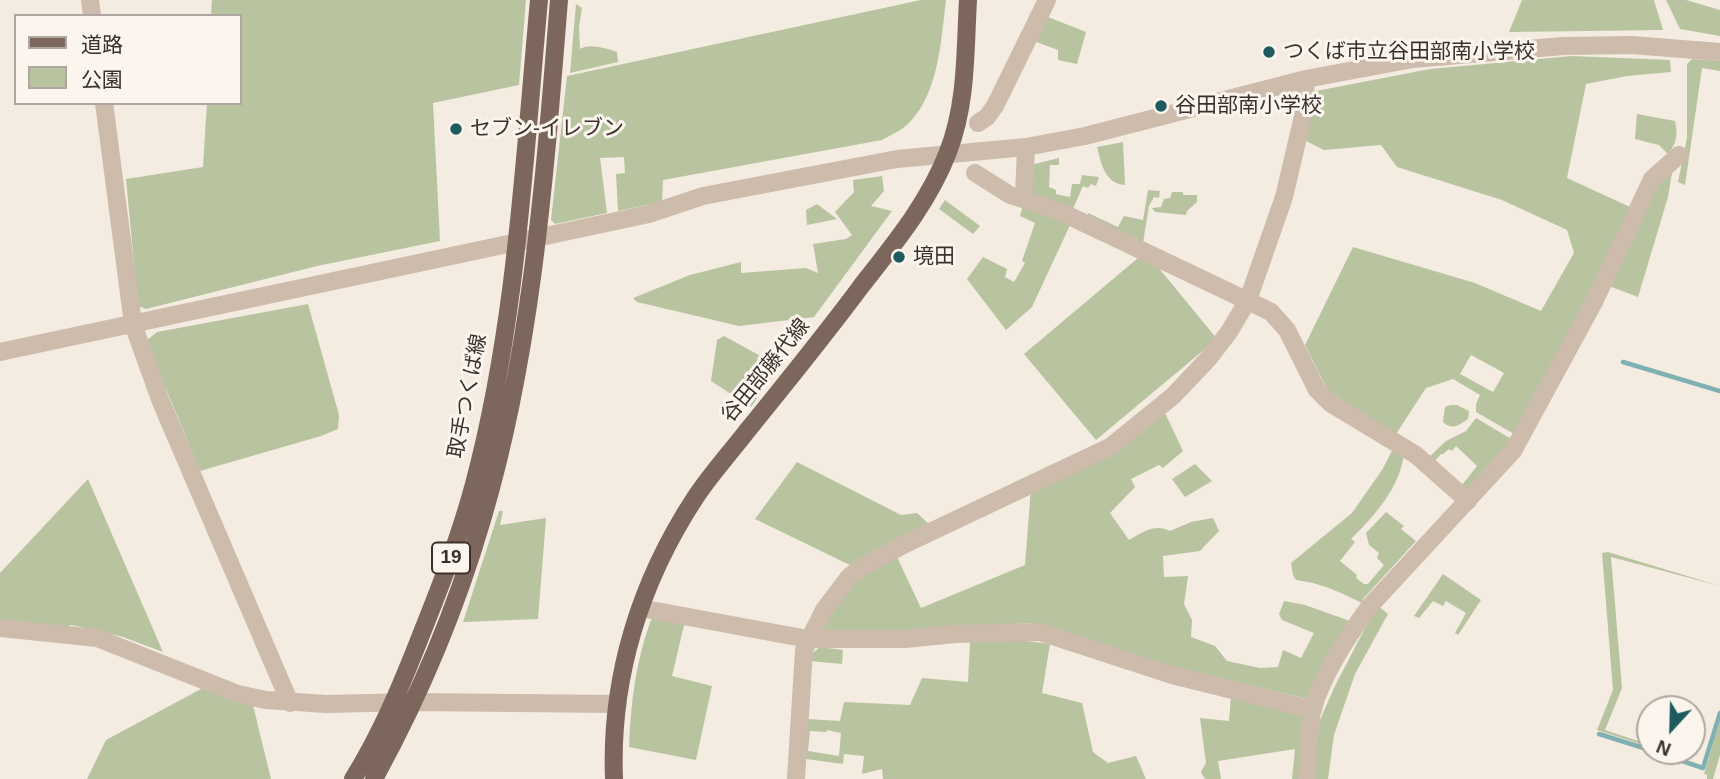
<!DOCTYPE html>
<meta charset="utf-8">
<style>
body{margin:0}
#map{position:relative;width:1720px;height:779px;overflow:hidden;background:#f4ebe1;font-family:Helvetica,"Noto Sans JP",sans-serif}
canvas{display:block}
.legend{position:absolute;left:14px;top:14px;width:228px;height:91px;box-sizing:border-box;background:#fbf5ee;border:2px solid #aea6a0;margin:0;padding:9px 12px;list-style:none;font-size:21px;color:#3b302b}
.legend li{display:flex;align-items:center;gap:14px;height:35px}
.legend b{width:35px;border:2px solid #aea6a0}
.north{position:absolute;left:1636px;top:695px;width:70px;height:70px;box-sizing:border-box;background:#fbf5ee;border:2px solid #aea6a0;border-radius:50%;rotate:202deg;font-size:19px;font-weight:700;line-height:28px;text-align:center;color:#3b302b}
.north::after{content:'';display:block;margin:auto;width:24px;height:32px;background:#1f5a5e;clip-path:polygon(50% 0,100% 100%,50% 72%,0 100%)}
</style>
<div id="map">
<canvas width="1720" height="779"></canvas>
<ul class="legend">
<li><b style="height:9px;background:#7d675c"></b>道路</li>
<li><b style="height:19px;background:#b8c4a0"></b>公園</li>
</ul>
<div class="north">N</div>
</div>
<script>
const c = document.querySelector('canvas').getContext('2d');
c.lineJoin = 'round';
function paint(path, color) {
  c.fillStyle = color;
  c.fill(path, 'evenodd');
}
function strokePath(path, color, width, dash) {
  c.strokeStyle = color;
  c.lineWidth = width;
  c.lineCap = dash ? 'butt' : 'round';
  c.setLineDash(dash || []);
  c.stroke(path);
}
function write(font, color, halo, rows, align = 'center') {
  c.font = font + ' Helvetica,"Noto Sans JP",sans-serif';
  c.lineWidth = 6;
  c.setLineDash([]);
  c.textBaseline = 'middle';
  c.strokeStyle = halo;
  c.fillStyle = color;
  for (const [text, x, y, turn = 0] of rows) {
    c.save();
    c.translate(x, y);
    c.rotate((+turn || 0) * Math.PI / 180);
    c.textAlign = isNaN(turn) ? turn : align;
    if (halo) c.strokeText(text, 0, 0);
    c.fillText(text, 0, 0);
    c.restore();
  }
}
const green = new Path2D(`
 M212,0H526L519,85L433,103L440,241L317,266L146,309L138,306L126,179L203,167L207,103H240V16H211Z
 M921,0H946C941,39 939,93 909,123C902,130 891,135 882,140L663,180L662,202L618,211L616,174L625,173L624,157L600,158L607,213L555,224L551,220L567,76Z
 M1522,0H1654L1663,30L1509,32Z
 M1666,0H1686L1720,10V36L1680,29Z
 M576,4L582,8L579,27L580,49C589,43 606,48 617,52L618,62L570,73Z
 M1048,17L1086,32L1077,64L1058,60V50L1034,41Z
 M1572,56L1670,60L1671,72L1627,76L1586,84L1567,178L1630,207L1590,298L1514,434L1476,412V404L1480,395L1453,379L1426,388L1396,434L1328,391L1305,345L1353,247L1475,283L1541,311L1574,253L1567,230L1502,200L1397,167L1381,145L1324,150L1306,141L1312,100L1316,91L1430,69ZM1471,355L1504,373L1493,392L1460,374Z
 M1692,59L1720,61V71L1702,68L1685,185L1678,182L1687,138V64Z
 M1637,114L1675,121C1678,134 1677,143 1668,154L1659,145L1635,139Z
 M1123,142L1125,185C1105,184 1101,163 1097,147Z
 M1059,158V165H1050L1049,187L1056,190V194L1070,197L1072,184H1080L1082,175L1099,177L1096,186L1091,184L1088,188L1083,186L1072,211L1027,194V166Z
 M1673,167L1668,197L1638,297L1609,286L1656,187Z
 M882,176L884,191L871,206L892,211L814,317L739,326L637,302L633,298L690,275L741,262V273L806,268L818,273L813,244L846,239L852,235L835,212L854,192L853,180Z
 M1148,190L1160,191L1159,198L1154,197L1149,206L1143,243L1087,218L1088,213L1118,227L1124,216L1143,220Z
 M1172,192H1183V195H1197V202L1187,211L1186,215L1155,212L1152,208L1161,207L1164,199L1170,198Z
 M945,200L980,226L973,234L939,209Z
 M817,204L837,219L807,225L806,210Z
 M1023,205L1071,223L1032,307L1006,330L967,279L983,257L1007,269L1005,277L1014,282L1025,263L1022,261L1035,223L1020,216Z
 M1138,258L1158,267L1217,339L1096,440L1024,354Z
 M308,304L339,415L338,429L321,436L200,471L146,341L157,332Z
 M724,336L779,366L751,407L711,381L717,340Z
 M1450,405H1457L1469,411L1468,419C1459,425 1452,431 1443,422L1445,407Z
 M1163,413L1166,415L1183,451L1163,468L1159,465L1131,479L1135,487L1110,513L1129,540C1142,532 1156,523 1170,531L1191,522L1213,518L1219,531L1200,551L1163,556L1164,577L1188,576L1184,604L1192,620L1191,637L1215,646L1227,661L1260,668L1278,667L1283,650L1301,658L1314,633L1282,620L1279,614L1284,601L1305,605L1350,621L1311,700L1096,648L1030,623L881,633L822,632C829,591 864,574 896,555L921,608L1025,565L1031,488Z
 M1476,418L1513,440L1465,491L1428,458L1446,441L1466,431ZM1456,446L1477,466L1462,485L1434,462L1441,454H1443L1449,449L1452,451Z
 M1394,447L1404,454C1399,489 1375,515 1351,539L1355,542L1340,561L1357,575L1356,578L1364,584H1368L1384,565L1377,558L1379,553L1369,545L1366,533L1386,512L1404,526L1401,529L1416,541L1363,599L1362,603C1340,592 1321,583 1296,580L1293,575L1291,563L1352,513L1382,470Z
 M797,462L901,515L917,513L932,527L854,567L755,519Z
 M1195,464L1212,481L1185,497L1172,479Z
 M88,479L163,652L123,637L72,625L52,629L0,624V573Z
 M499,511H503L500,525L546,518L538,619L463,622Z
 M1608,552L1720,586L1611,557L1622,688L1605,730L1650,745V747L1597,730L1613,690L1602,553Z
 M1443,574L1481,600L1458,635L1455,633L1466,613L1446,601L1443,606L1433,601L1419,618L1414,616Z
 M1377,605L1388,614L1355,674L1334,735L1328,779H1314L1319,722L1335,686Z
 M653,615L685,621L672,676L712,686L696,760L629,747C631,701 636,658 653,615Z
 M1002,638L1050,644L1042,693L1082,703L1093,752L1108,763L1136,756L1146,779H883L882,769L862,774L864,756L844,754L843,764L806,759L807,719L840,721L844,702L910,705L922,678L968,682L970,642ZM827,730L841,733L839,756L808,751L810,731L826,732Z
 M820,647L843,650L842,664L810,661L811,654Z
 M203,688L253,705L271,779H87L106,740Z
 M1231,696L1307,714L1302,779H1292L1295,749L1218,761L1221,779H1205L1201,772L1206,763L1200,718L1229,721Z
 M1720,720V755L1713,779H1707V775L1704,774Z`);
const stream = new Path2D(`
 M1623,362L1720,391
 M1599,734L1650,750
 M1652,751L1703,768L1720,713`);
const minor = new Path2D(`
 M90,0L92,16
 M104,103L133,324L161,402L290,703
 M978,123L987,117L995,106L1047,0
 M1026,147L1024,195L1029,201L1061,212L1271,312L1287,330L1317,390L1330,403L1416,455L1468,501
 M975,173L1010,195L1029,201
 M0,352L649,214L703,196L897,159L1026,147L1085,136L1306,79L1413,59L1563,46L1632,45L1720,52
 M640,608L808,639H905L955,634L1040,632L1172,675L1313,710
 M0,628L97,638L238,694L266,700L326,704L413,702L616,704
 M796,779L804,650L824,610L849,577L862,567L905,544L1110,447L1173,396L1209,358L1229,332L1248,300L1284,197L1304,112L1306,79
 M1307,779C1309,757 1307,729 1313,708C1324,672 1347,637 1369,607L1513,451L1594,302L1652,179L1679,155`);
const major = new Path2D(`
 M353,779C381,734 402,684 421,635C441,585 460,536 474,484C516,327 524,162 539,0
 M374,779C419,697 456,609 482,520C532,352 545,174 559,0
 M614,779C610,678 640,582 695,498C710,475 730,453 747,431C786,383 825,335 862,285C894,244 929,202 948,152C967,104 965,51 968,0`);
const markers = [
 [1269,52,7,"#1f5a5e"],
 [1161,106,7,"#1f5a5e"],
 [456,129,7,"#1f5a5e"],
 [899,257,7,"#1f5a5e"]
];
const shields = [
 [451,558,38]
];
const shieldNames = [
 ["19",451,558]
];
const poiNames = [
 ["つくば市立谷田部南小学校",1283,52],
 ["谷田部南小学校",1175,106],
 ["セブン-イレブン",470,129],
 ["境田",913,257]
];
const streetNames = [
 ["谷田部藤代線",766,371,-51],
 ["取手つくば線",468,396,-79]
];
paint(green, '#b8c4a0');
strokePath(stream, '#7fb0b2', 4.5);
strokePath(minor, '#cdbbac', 18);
strokePath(major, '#7d675c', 18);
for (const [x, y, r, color] of markers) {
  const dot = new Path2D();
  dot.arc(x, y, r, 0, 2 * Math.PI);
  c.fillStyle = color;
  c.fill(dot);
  strokePath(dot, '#fbf5ee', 2.5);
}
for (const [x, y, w] of shields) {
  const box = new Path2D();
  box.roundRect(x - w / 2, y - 15.5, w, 31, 5);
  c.fillStyle = '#fbf5ee';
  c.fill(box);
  strokePath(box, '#3b302b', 2);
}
write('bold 19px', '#3b302b', null, shieldNames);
write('21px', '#3b302b', '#fbf5ee', poiNames, 'left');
write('21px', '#3b302b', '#fbf5ee', streetNames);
</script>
